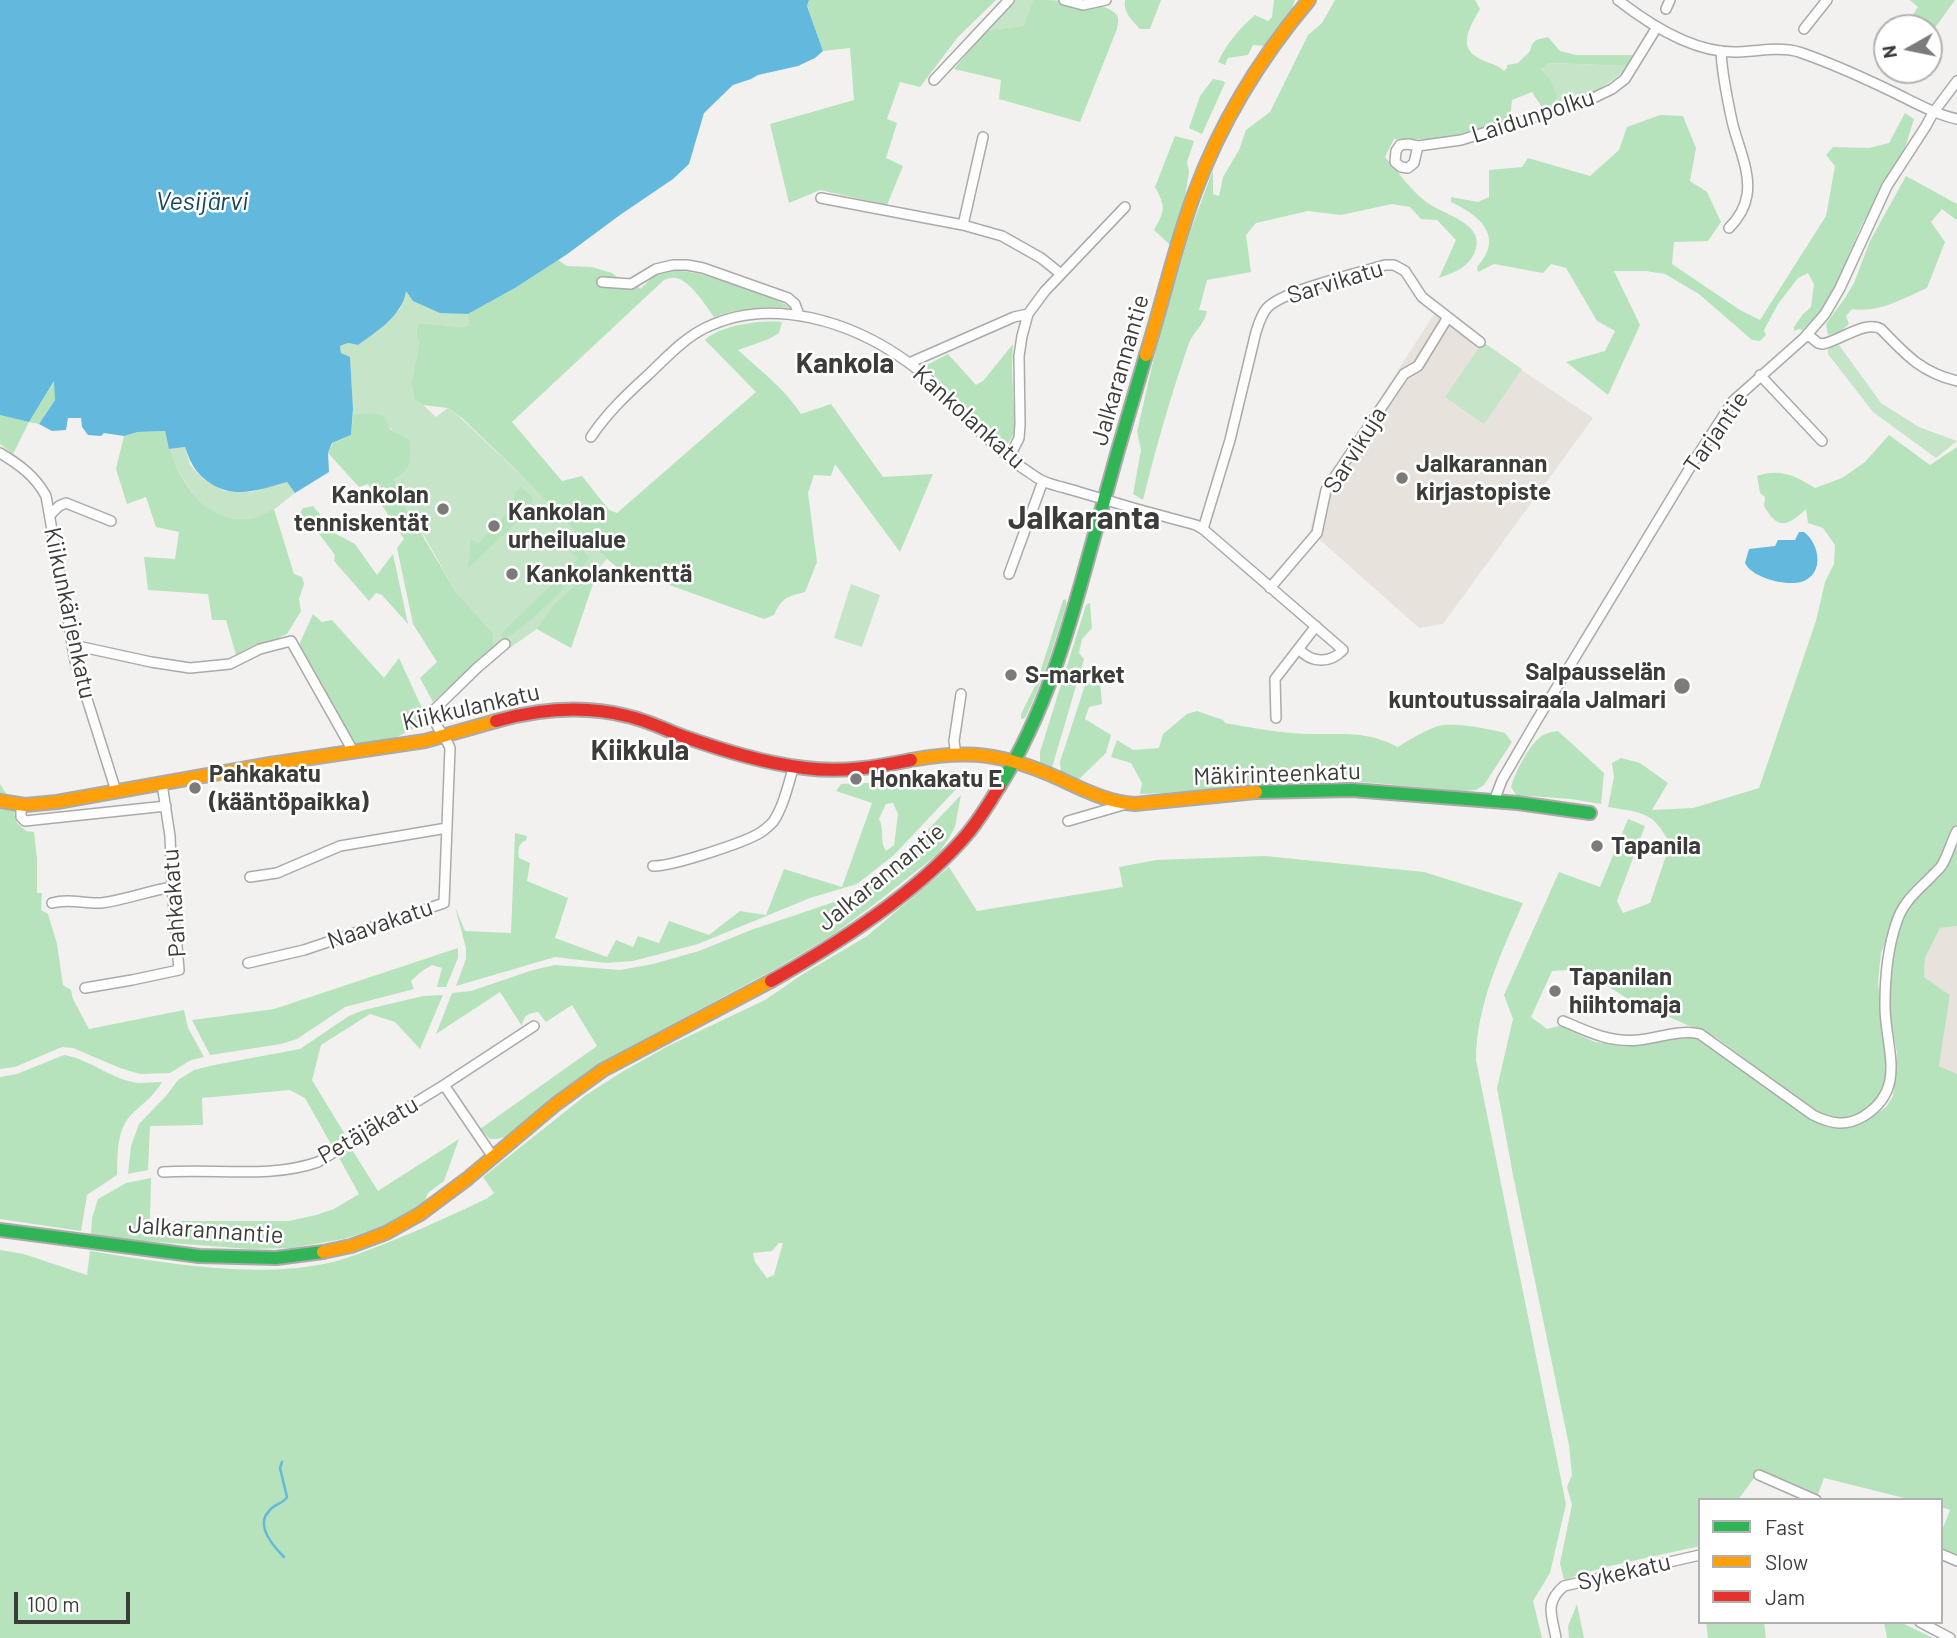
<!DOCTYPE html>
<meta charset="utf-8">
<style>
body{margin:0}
#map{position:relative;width:1957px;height:1638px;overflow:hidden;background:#f2f1ef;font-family:Barlow,sans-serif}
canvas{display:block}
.legend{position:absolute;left:1698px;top:1498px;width:245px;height:126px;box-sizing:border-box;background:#fff;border:2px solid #b1b1b0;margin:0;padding:9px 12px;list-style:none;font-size:21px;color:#3c3c3a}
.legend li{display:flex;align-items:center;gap:14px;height:35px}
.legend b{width:35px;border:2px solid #b1b1b0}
.north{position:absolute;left:1873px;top:14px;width:70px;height:70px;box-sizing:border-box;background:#fff;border:2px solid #b1b1b0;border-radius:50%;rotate:261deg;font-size:19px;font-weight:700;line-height:28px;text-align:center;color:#3c3c3a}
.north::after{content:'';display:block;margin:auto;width:24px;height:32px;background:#7c7b79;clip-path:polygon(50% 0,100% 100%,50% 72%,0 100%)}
.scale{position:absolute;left:14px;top:1592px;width:116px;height:32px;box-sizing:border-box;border:4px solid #3c3c3a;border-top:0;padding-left:9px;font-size:21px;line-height:24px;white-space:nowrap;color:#3c3c3a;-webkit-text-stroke:5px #fff;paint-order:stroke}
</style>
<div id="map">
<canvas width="1957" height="1638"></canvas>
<ul class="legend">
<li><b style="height:9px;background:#30b455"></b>Fast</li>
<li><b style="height:9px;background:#ff9f0a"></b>Slow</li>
<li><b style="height:9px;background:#e5322d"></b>Jam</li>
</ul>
<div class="north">N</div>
<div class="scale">100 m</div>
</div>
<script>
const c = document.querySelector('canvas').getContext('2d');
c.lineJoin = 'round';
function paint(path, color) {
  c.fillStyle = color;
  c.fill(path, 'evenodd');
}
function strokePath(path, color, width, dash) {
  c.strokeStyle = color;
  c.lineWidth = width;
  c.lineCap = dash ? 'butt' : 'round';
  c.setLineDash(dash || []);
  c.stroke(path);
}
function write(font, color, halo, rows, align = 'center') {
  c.font = font + ' Barlow,sans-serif';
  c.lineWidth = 5;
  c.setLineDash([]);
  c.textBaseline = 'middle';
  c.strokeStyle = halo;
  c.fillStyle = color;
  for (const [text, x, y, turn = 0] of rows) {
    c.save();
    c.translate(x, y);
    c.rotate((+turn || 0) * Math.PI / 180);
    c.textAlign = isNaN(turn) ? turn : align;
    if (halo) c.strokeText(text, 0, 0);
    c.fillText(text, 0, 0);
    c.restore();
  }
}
const built = new Path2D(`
 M1440,305L1480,342L1593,418L1443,624L1419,628L1310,531L1320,491Z
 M1957,926V1074L1939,1066L1950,995L1924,977L1925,958L1940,928Z`);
const green = new Path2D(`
 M1015,0H1033L1023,26L987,30Z
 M1548,63L1629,66C1609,87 1582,99 1553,104L1557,96L1541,68Z
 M406,290L460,314H468L470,325L462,327L419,323L416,331L419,346L415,400L423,405L436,417L448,408C462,418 473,430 485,441C527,479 564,522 607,559L598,569L571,648L537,629L501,654L494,646L493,633L456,592L415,520L401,505L403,493L394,480L398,475V434L370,413L353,414L350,358L341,353L340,346L348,343L358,345L372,334L400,309Z
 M1483,342L1522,369L1484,424L1445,397Z
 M1839,345L1881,403L1919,427L1957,441L1936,458L1873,412L1828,354V349Z
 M185,447L190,465L202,478L224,491L251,492L287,482L295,493C283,502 269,516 254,518C206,526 184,486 169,449Z
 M851,584L880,595L862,647L834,638Z`);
const forest = new Path2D(`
 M809,0H996L958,37L920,87L900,82L887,119L897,123L886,158L903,166L887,205L820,190L789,203L770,124L854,100L850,48L823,51L807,6Z
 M1033,0C1052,0 1114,0 1118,18C1119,22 1117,26 1117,29L1080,122L999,99L1001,80L954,69L987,30L1023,26Z
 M1125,0H1161L1150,29H1140C1132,20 1123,13 1125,0Z
 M1274,0H1295L1290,15L1265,46L1253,45L1248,55L1228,58L1225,65L1218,62C1227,43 1239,29 1255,15L1268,21L1272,17Z
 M1335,0H1475L1480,9C1473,22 1458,43 1474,55C1483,63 1495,62 1504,71L1507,68V65L1518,63L1530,51L1532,44L1536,40L1548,37L1560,51L1576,55H1634L1629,66L1548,63L1541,69L1550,80L1557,96L1553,104L1543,109L1532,92L1512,100L1510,120L1441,139H1394L1385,157C1398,172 1410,189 1425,201C1442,215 1489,223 1474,254C1467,268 1453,273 1439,278L1456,240L1437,220L1421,219L1410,207L1392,204L1341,215L1308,211L1256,223L1246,235L1251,272L1207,280L1199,310L1207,311C1205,324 1194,331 1189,343C1171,395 1156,447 1143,500L1133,494L1141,450L1137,432L1160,331L1191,229L1213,170V194L1219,196L1223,177L1239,150L1246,130L1270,112L1308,35L1322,23Z
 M1910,0H1955L1929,36V28H1904L1918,7Z
 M1213,79L1223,81L1225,83L1202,134L1189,128L1200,96Z
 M1905,113L1914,119L1904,151L1861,226L1837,284L1820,313L1802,330L1799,329L1794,331V327L1803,314L1811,307L1814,284L1808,273L1798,278L1778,304L1764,330L1766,335L1760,341L1752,340L1699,294L1665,274L1646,271H1614L1640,325L1608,395L1566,362L1605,351L1615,331L1597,321L1566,268L1551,264L1543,273L1494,264L1478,272L1477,267C1505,236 1480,216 1451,202V197L1478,202L1489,197V170L1522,167L1528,158L1590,176L1619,150L1627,127L1660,115L1683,116L1696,148L1690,181L1707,192L1721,222L1708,241L1674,242L1672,264L1740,310L1760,320L1826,216L1835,166L1826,155L1833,147L1869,148L1889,143Z
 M1175,136L1194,141L1187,162L1189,172L1184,202L1170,245L1154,230C1165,211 1166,207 1155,187Z
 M1906,176L1957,204V219H1955L1942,209L1931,222L1945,242L1927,288C1902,299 1879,313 1852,309L1846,316L1849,324L1840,332L1828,335L1826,324L1845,298L1854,283L1870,241Z
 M558,260L567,266L592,267L612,273L621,280L633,279L640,289C647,283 653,276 662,272C686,263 769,294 792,308C765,306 739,308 714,317C706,306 690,280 676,278C673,277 667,279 664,280L512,422L562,481L582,476L609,510L617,513L756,392L705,340C721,325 761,320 782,322L779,333L769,339L738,350C760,370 785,389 801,414L831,404L883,477L933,474L900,552L835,464L831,476L814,475L808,493L817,562L805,592C786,597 783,597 774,615L764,619L658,581L620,570L576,532L511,465L462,418L448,408L423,405L415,400L412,384L419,346L416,331L419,323L462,327L469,325L468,314L515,288Z
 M1013,344L1012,370L1015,432L1007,445L989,431L925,366L948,354L976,385L983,381Z
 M55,380V400L39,424L29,422L13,454L0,444V415L29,422Z
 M370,413L384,416L390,429L409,440C410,451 413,464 404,472C401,474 397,476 394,480L403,493L402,505L415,520L425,540L456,592L493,633L494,646L433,702L420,678L437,662L413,624L397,548L404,539L368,484L359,487L328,453L333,443L351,435L353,414Z
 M165,431C174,474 202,527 254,518C261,517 268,512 274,509L294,574L302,577L304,584L299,599L301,611L287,634L272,641L254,645L236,655L226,620H212L208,594L148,590L144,557L175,559L179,532L156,527L146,497L127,504L116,469L124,436L138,432Z
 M1889,435L1930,465L1957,447V823L1938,863L1903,899L1881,953L1878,982L1888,1077L1879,1099L1867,1109L1849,1118L1833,1117L1815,1111L1717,1038L1628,999L1581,969L1552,971L1531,1017L1547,1029L1559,1026L1595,1042L1626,1045L1692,1036L1713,1045L1812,1119L1827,1127L1850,1128L1864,1123L1886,1107L1893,1096L1897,1053L1890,1015L1889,986L1898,923L1907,904L1944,868L1957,837V926L1940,928L1925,958L1924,977L1950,995L1939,1066L1957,1074V1557L1941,1551V1533L1950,1510L1941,1507V1500H1912L1824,1478L1817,1497L1757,1474L1738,1500H1700V1546L1605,1567L1564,1580L1560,1563L1572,1505L1567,1487L1572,1475L1569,1445L1513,1175L1497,1088L1513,1019L1504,995L1559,872L1600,887L1628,819L1645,826L1617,901L1623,913L1650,903L1670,844C1653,811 1643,813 1608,807L1614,777L1612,763L1621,758L1640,763L1668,783L1652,810L1693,808L1759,788L1816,621L1825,582L1834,564L1835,545L1823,528L1808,523L1806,509C1787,527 1778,530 1764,506L1765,497L1760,493L1757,476C1781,468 1795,476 1815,488L1842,478L1865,462Z
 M521,487L533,498L530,509L468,568L471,539L478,544L512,508L516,491Z
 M313,506L336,534L355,544L377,575L393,554L408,624L382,595L376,593L369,601L334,561L335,555L308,519L302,520L299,515L303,508Z
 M562,533L569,537L589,557C575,580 528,625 505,639L501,634L503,632L578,559L560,539Z
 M595,567L598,569L571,648L537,629L554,605Z
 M1066,599V606C1054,644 1043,682 1025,718L1021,719V714L1037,682L1063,600Z
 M1090,603L1092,628L1082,639L1079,653L1084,659L1051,771L1040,765V752L1086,605Z
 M313,614L322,622L332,620L384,678L399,658L428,721L393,739L355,745L299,645Z
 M1100,681L1102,704L1089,707L1085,719L1111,735L1106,753L1078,780L1061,772L1060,762L1086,682Z
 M1197,711L1223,720L1225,723C1247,727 1269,731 1291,733C1330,737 1361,727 1398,747C1410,739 1424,731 1438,726C1454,722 1489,729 1505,733L1512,742L1484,785L1476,790L1464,791L1328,779L1165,793L1140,794L1142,783L1131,763L1111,757L1117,740L1133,750L1159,748L1163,734L1187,714Z
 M1558,731L1604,773L1601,804L1571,799L1516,795L1511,787C1515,773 1526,751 1537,740C1542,734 1550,732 1558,731Z
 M954,771L960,772L963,777L960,785L894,855L857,884L810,898L698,944L633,961L606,963L555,957L456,986L466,959V948L455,907L465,931L511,933L515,833L527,836L526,840C518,844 518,849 519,858L530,863L527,881L568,898L555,938L607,957L616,940L633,947L638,936L659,943L669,921L709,935L740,911L766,915L784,869L842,887L872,803L836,791L841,784L889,782ZM893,803L898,814L894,845L886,851C879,841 885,830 879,819L886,804Z
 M0,784L14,806L15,818L17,823L26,831L34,832L37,858V893H42L41,910L48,914L57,944L63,985L71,990L73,999L89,1029L184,1010L188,1028L204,1057L191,1060L170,1073L140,1074L120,1068L73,1048L62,1047L15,1067L0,1069Z
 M961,795L955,827L949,838L938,854L876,903L831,936L777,968L600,1063L570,1084L505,1137L497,1139H490L480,1129L597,1046L572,1005L546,1022L538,1012C527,1014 524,1015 522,1026L500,992L436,1034L452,993L471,991L533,970L555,965L620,970L653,964L699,951L751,930L861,893L896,863Z
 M1265,856L1424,872L1523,903C1501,953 1476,1006 1476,1060L1566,1504L1550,1573L1533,1601L1542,1638H0V1250L24,1254L87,1275L90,1251C168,1263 256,1280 333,1262C352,1257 371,1249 389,1242C422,1229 454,1214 486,1199L494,1193L483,1177L586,1095L622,1072L668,1046L765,1000L803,974L867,936L949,867L977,911L1123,887L1119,867L1156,860ZM779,1243H783L774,1275L767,1278L755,1262L753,1253L772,1251Z
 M458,948V958L446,987H437L442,968L432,965L422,971L411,981L414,989L345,1007L297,1039L281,1044L210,1055L192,1020L274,1009Z
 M443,995L420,1049L395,1022L370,1014L321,1045L312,1080L346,1136L332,1146L305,1098L290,1090L202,1098L203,1125L150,1126L148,1170L128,1174L131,1146L139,1124L166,1096L178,1080L194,1070L214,1065L300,1049L349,1016L364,1010L423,996Z
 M64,1055C90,1059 112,1080 139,1083C146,1083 154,1082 162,1082C154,1096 142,1104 131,1115C116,1131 118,1155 117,1175L87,1195L81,1231L0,1219V1077L17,1074Z
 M459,1139L444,1181L428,1193L424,1203L383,1226L344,1239L291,1248L250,1249L91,1237L92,1218L98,1199L126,1183L151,1178L150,1221H289L316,1215L334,1209L359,1194L338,1156L351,1148L378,1191Z
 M1577,1604L1584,1638H1569L1568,1626Z
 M1706,1622H1764L1766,1638H1708Z
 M1884,1622H1900L1933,1638H1887Z`);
const water = new Path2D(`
 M0,0H809L807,6L823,51L815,58L798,66L758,75L751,79L733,85L704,113L689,164L673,179L620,215L566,255L515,288L468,314L440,313L413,301L406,291C403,315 376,332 358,345L348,343L340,346L341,353L350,357L353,409L351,435L332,443L328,453L329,472L295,493L287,482C261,489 238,499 213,485C197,475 191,465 185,447L169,449L165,431L138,432L124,436L104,433L101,436L88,435L82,427L81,418H68L66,430L52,431L39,424L55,400L54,381L29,422L0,415Z
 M1799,532H1804C1820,544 1825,575 1801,582C1786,586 1752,578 1745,563L1749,549L1775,546L1778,540H1795Z`);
const stream = new Path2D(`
 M282,1462L280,1468L287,1497C283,1504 274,1504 269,1511C255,1525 273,1546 284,1557`);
const street = new Path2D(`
 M1064,0L1083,5L1106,0
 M1618,0C1650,25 1692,52 1734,52C1755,52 1778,46 1799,52C1831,63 1862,77 1893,92C1914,102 1934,114 1957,119
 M1666,9L1670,0
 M1804,29L1827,0
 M1721,51C1722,74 1727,98 1732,121C1737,144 1751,171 1747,195C1745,208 1739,218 1729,228
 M934,80L1009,0
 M1418,146L1414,163L1408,168L1401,167L1395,162L1396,151L1400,145L1408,144L1418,146L1461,140L1589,100L1612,89L1625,79L1657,27
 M821,198L963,225L1002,236L1041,258L1061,274
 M963,225L983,137
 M602,282L631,284L656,269L673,265H687L703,268L788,298L795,304L799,315
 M1807,334L1818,343L1823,344C1841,340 1866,320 1881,329C1906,355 1921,372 1957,381
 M909,363L1014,317L1028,314
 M1760,375L1822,441
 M591,437C607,413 627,394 648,375C666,358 683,339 705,328C771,295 853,322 909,363C926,375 940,391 955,407C975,428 997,449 1021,467C1028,471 1036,478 1043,481C1054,486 1067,488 1079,492C1118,504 1157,515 1196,525L1203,529L1230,440L1256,332C1259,323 1261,315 1267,308C1284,290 1359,273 1385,265H1394L1405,271L1422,297L1480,342
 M0,453C20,465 35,476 46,496L75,661L116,791
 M1009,458L1019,438L1020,424L1019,356L1022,336L1028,314L1045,291L1125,207
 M50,515L59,506L66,503L111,521
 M1203,529L1343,650C1330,664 1311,663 1299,649
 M1009,574L1043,481
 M1270,588L1317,533L1326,490L1404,374L1418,366L1448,317
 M73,645L151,662L190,668L230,664L260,649L291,641L353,751
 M1276,718L1275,679L1316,626
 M956,755L954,741L961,694
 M1494,801L1502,780L1537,720L1694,461L1733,401L1804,338L1825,314L1840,288L1887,186L1926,126L1933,113L1957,81
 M25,805L21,810V817L25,821L166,806
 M1068,821L1123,805
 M653,866C670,867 739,844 756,835C763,832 768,827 773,822C784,806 788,784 794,766
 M250,877L277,873L340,846L447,828
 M52,903C69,898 84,904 101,903C125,900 148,891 172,887
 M248,963L304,950L444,903L450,748C445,734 431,726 435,709L477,668L505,644
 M85,988L132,980L179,970L172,887L170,836L162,784
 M1563,1021C1588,1032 1611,1043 1639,1040C1658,1038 1681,1029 1700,1034L1813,1115C1831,1124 1846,1127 1864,1116C1909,1088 1884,1045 1885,1004C1885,978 1888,948 1896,924C1902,903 1916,892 1931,877C1934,873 1939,870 1942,865C1948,855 1951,842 1957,831
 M444,1085L534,1026
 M163,1172C213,1168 270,1179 318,1162L444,1085L493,1157
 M1759,1475L1816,1500
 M1941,1554L1957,1561
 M1920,1622L1950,1638
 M1556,1638C1552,1615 1544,1603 1564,1586L1700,1555`);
const fast = new Path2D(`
 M999,787C1046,712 1069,629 1092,544C1109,481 1127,418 1146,355
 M1256,792L1352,790L1518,803L1590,813
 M0,1230L199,1256L276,1258L323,1252`);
const slow = new Path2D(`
 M1146,355C1163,301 1175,245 1195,192C1221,122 1261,57 1309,0
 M911,760C970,749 1004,754 1058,778C1084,790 1107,802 1135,804L1256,792
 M0,801L25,805L57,802L270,764L425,741L496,721
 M323,1252L351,1246L386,1233L420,1214L467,1179L556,1104L603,1070L771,981`);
const jam = new Path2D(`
 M496,721C539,709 583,705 627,716C646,720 664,729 682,736C722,750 763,763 805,768C842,773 876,767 911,760
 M771,981C839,943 919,892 969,832C980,818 990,802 999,787`);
const markers = [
 [1402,478,7,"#7c7b79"],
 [443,509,7,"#7c7b79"],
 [494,526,7,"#7c7b79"],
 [512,574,7,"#7c7b79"],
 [1011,675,7,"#7c7b79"],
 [1682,686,9,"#7c7b79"],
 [856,779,7,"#7c7b79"],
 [195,788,7,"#7c7b79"],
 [1597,846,7,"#7c7b79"],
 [1555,991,7,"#7c7b79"]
];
const streetNames = [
 ["Laidunpolku",1533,116,-18],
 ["Sarvikatu",1335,282,-17],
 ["Jalkarannantie",1120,370,-74],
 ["Kankolankatu",969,417,42],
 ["Tarjantie",1716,432,-55],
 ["Sarvikuja",1355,450,-58],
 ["Kiikunkärjenkatu",70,613,78],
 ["Kiikkulankatu",471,707,-13],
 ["Mäkirinteenkatu",1277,774,-2],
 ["Jalkarannantie",881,877,-39],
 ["Pahkakatu",174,903,-94],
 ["Naavakatu",380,924,-19],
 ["Petäjäkatu",368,1130,-30],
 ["Jalkarannantie",206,1230,4],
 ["Sykekatu",1624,1572,-13]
];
const poiNames = [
 ["Jalkarannan",1416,464],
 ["kirjastopiste",1416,492],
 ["Kankolan",429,495,"right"],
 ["tenniskentät",429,523,"right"],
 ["Kankolan",508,512],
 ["urheilualue",508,540],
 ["Kankolankenttä",526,574],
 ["Salpausselän",1666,672,"right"],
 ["kuntoutussairaala Jalmari",1666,700,"right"],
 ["S-market",1025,675],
 ["Pahkakatu",209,774],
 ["(kääntöpaikka)",209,802],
 ["Honkakatu E",870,779],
 ["Tapanila",1611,846],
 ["Tapanilan",1569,977],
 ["hiihtomaja",1569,1005]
];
const waterNames = [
 ["Vesijärvi",202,201]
];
const quarterNames = [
 ["Kankola",845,364],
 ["Kiikkula",640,751]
];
const districtNames = [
 ["Jalkaranta",1084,518]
];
paint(built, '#e7e3dc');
paint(green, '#c5e4c8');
paint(forest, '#b6e3bc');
paint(water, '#63b9dd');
strokePath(stream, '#63b9dd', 2.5);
strokePath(street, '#aaaaa8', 12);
strokePath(fast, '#aaaaa8', 16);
strokePath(slow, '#aaaaa8', 16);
strokePath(jam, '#aaaaa8', 16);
strokePath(street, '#fdfdfd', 9);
strokePath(fast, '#30b455', 12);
strokePath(slow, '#ff9f0a', 12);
strokePath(jam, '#e5322d', 12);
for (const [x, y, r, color] of markers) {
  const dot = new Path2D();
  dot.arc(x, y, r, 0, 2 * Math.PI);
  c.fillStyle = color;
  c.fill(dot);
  strokePath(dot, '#fff', 2.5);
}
write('24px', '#3c3c3a', '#fff', streetNames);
write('bold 24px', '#3c3c3a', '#fff', poiNames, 'left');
write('italic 26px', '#18475d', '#fff', waterNames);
write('bold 28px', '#3c3c3a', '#fff', quarterNames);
write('bold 32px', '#3c3c3a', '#fff', districtNames);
</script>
